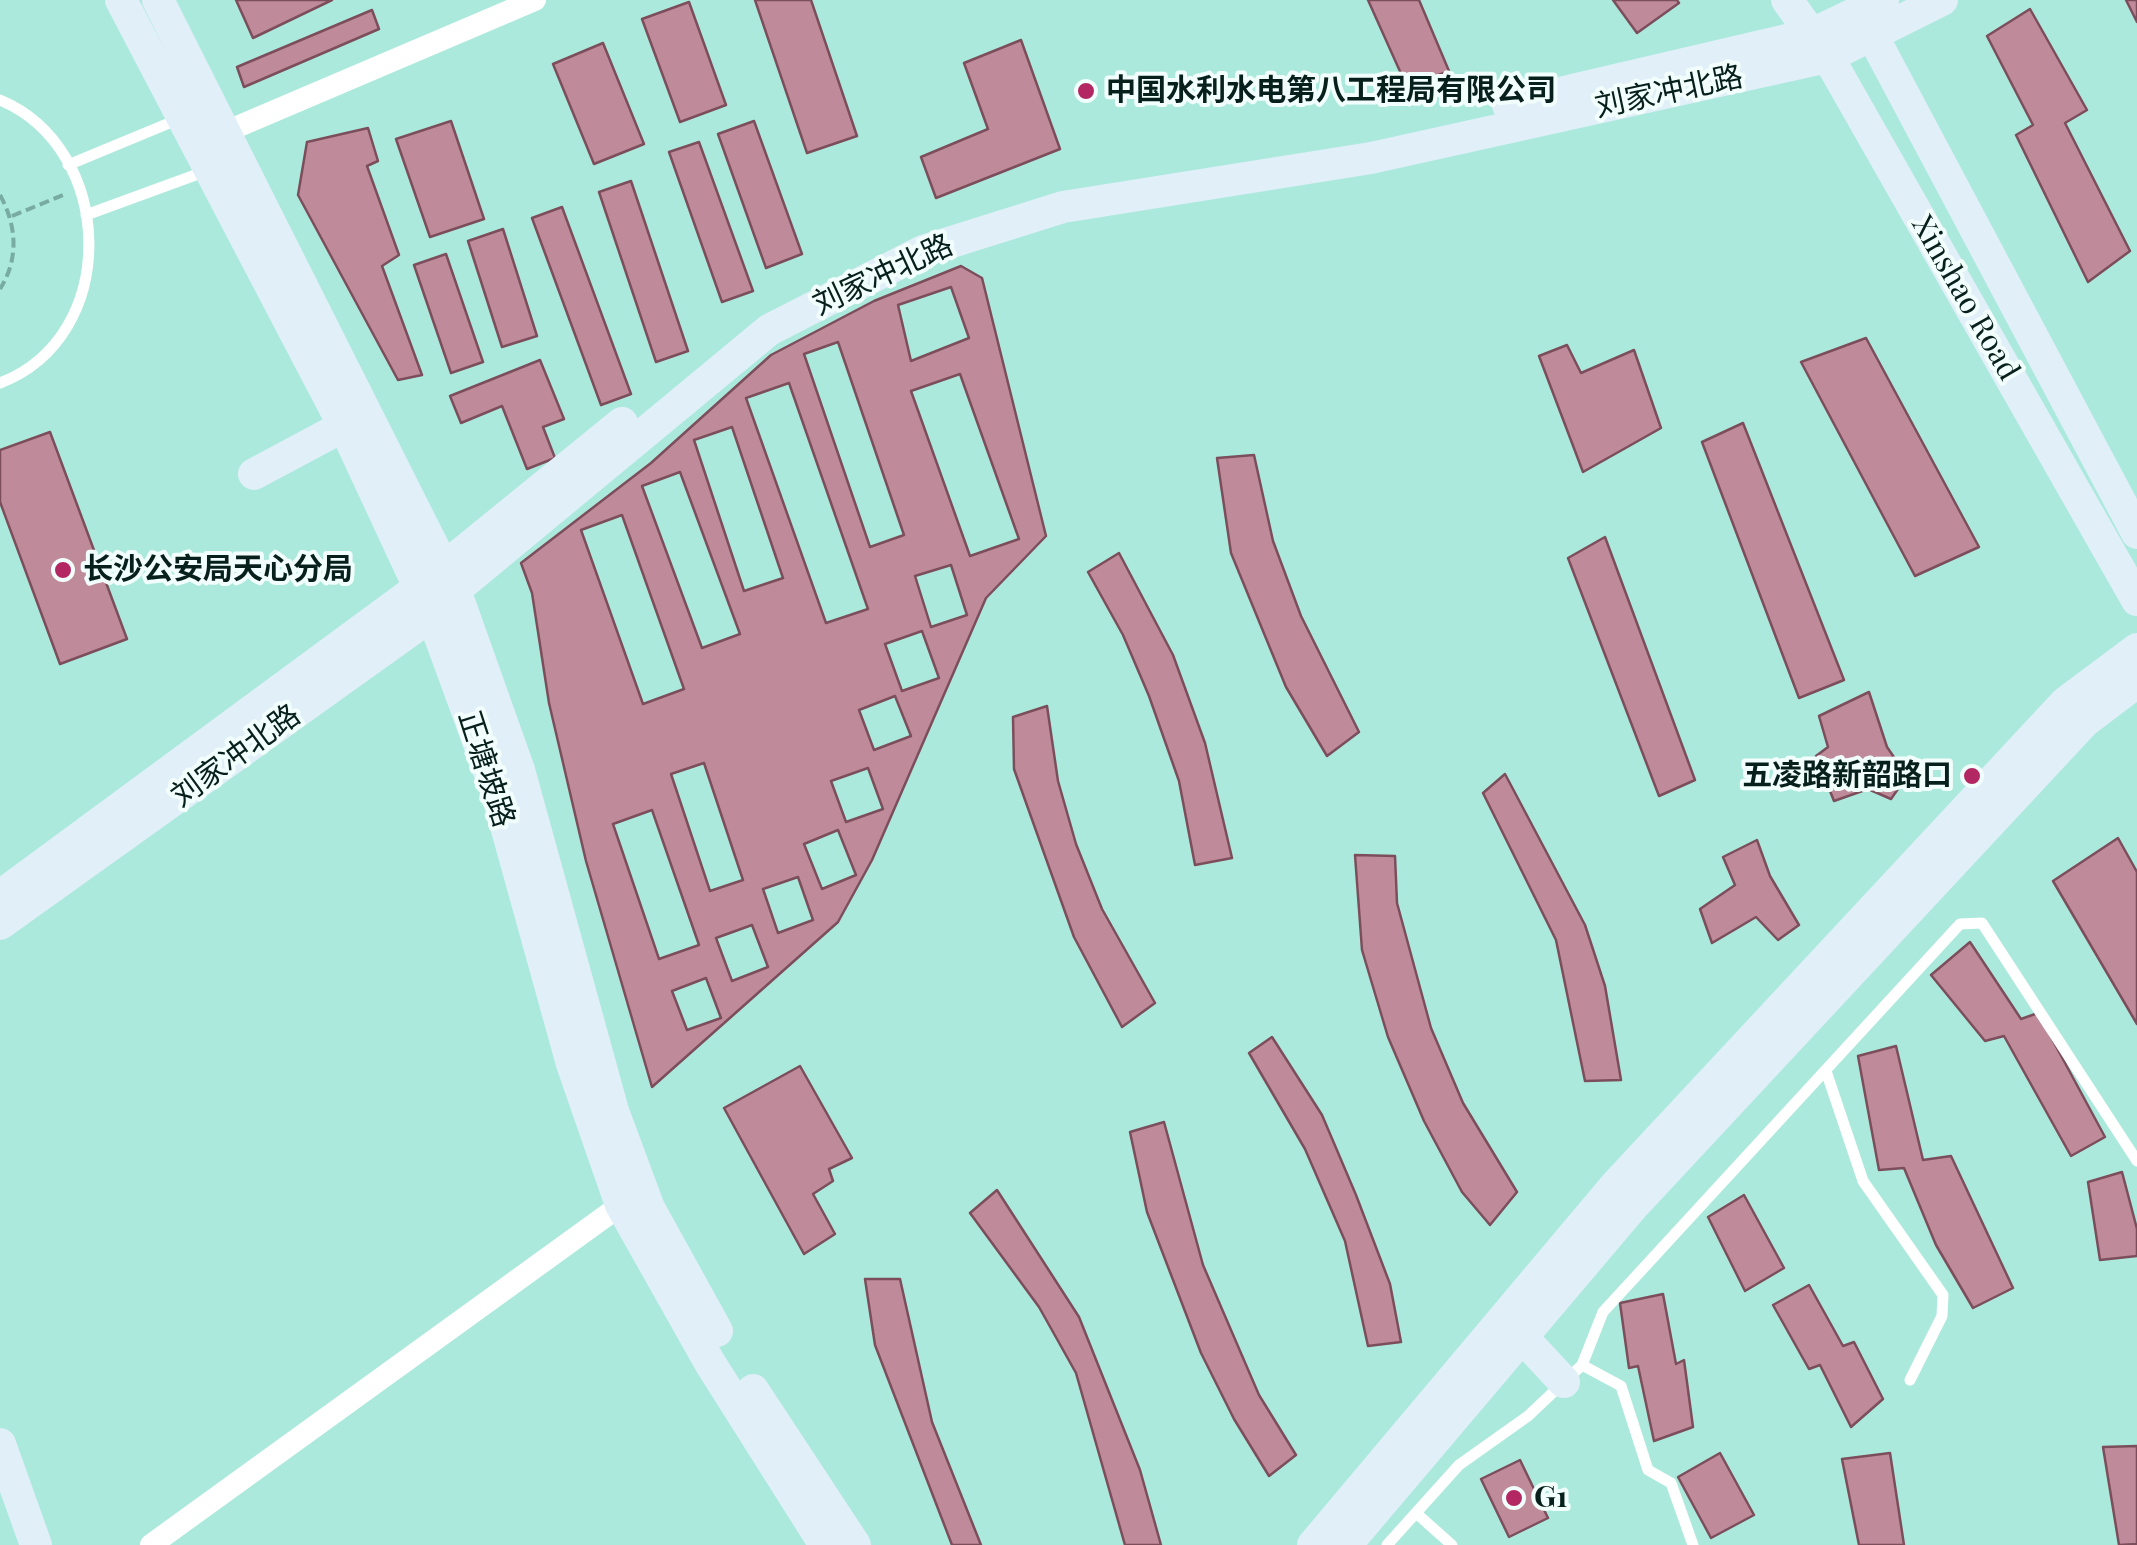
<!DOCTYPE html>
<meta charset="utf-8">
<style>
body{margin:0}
canvas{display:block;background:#abe9dc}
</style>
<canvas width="2137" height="1545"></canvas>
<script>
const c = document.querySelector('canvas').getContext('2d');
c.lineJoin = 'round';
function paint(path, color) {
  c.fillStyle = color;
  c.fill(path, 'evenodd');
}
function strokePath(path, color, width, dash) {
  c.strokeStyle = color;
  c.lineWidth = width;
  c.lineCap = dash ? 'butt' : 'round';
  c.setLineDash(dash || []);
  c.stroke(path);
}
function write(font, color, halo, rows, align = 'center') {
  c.font = font + ' "Playfair Display","Noto Sans SC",serif';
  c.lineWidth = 8;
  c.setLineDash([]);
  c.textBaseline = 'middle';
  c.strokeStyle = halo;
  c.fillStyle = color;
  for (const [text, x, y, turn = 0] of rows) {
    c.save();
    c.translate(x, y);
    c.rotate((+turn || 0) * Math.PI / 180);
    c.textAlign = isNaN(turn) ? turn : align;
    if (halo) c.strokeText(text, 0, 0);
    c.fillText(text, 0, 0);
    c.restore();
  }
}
const building = new Path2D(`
 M236,0H332L253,38Z
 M755,0H811L857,136L807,153Z
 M1368,0H1419L1449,71L1407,87Z
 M1613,0H1677L1679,3L1637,33Z
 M2126,0H2137V22Z
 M689,2L726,105L680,122L642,19Z
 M2030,9L2087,110L2065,123L2130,251L2088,282L2016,135L2033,125L1987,36Z
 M372,10L379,29L244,87L237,67Z
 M1021,40L1060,149L936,198L921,157L988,129L964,63Z
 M603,43L644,144L594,164L553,64Z
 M451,121L484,219L430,237L396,139Z
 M754,121L802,254L766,268L718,134Z
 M368,128L378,161L367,166L399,255L382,266L422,375L398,380L298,195L307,142Z
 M699,142L753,291L722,302L669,152Z
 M631,181L688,351L656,362L599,192Z
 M562,207L631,394L601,405L532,218Z
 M503,229L537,336L502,347L468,241Z
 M446,254L483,362L451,373L414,265Z
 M961,266L982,278L1046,536L986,598L872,860L838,922L652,1087L586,861L549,703L532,593L521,563L651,463L771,355L874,301Z
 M951,287L969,338L911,361L898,305Z
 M1866,338L1979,547L1915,576L1801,362Z
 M838,342L904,535L870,547L804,354Z
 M1567,345L1581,373L1634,350L1661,428L1583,472L1539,356Z
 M540,360L564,419L543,427L555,458L527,469L502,406L461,423L450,396Z
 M960,374L1019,539L970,556L911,391Z
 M789,383L868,609L826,623L746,398Z
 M1743,423L1844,680L1799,698L1702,442Z
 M732,427L783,578L744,591L694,440Z
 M50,432L127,639L60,664L0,502V450Z
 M1254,455L1273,541L1301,616L1359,732L1327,756L1286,687L1231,553L1217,458Z
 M680,472L740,634L702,648L642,486Z
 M622,515L684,689L643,704L581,530Z
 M1605,537L1695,780L1659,796L1568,558Z
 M1119,553L1173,655L1205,743L1232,858L1195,865L1179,781L1149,696L1123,635L1088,572Z
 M951,565L967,615L931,627L915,576Z
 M922,631L939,678L902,691L885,644Z
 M1869,692L1887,747L1907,776L1891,799L1868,789L1834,801L1816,756L1828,747L1819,716Z
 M895,696L911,736L874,750L859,710Z
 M1047,706L1058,781L1076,844L1102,909L1155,1003L1122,1027L1074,937L1014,769L1013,717Z
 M704,763L743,880L710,891L671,774Z
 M868,768L883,809L846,822L831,781Z
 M1505,774L1585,925L1605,986L1621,1080L1585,1081L1556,940L1483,793Z
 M652,810L699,945L659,959L613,824Z
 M838,830L856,875L822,889L804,844Z
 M2118,838L2137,872V1024L2053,881Z
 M1757,840L1770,876L1799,925L1778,940L1756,917L1712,943L1700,909L1735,885L1723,857Z
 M1355,855L1395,856L1397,903L1431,1028L1463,1103L1517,1192L1490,1225L1462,1192L1424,1121L1388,1037L1362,950Z
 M798,877L813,920L778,933L763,889Z
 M752,925L768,967L732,981L716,938Z
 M1970,942L2021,1019L2038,1013L2105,1137L2071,1156L2004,1036L1985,1041L1931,975Z
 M706,978L721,1018L687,1030L672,991Z
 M1272,1037L1322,1115L1356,1195L1390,1284L1401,1342L1368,1346L1345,1241L1305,1149L1249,1053Z
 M1896,1046L1923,1160L1951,1156L2013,1288L1973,1308L1936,1245L1904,1168L1879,1170L1858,1056Z
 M800,1066L852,1158L829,1169L833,1181L813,1194L835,1234L804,1254L724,1108Z
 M1164,1122L1203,1265L1259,1395L1296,1455L1269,1476L1234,1419L1201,1353L1147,1212L1130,1132Z
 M2122,1172L2137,1229V1256L2100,1260L2088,1182Z
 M997,1190L1079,1317L1140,1470L1161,1545H1125L1076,1373L1039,1307L970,1213Z
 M1744,1195L1784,1268L1745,1291L1708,1217Z
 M865,1279H900L932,1422L981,1545H952L875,1345Z
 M1809,1285L1843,1346L1854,1342L1883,1399L1851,1427L1820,1365L1809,1369L1773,1305Z
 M1663,1294L1676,1364L1684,1360L1693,1427L1654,1441L1638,1366L1629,1368L1620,1303Z
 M2137,1446V1544L2119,1545L2103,1447Z
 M1720,1453L1754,1515L1711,1538L1678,1477Z
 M1890,1453L1904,1545H1859L1842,1459Z
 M1520,1460L1548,1518L1509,1537L1481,1479Z`);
const path = new Path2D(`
 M0,195C17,226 19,259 0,289
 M12,216L63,195`);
const lane = new Path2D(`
 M0,100C115,148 122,336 0,383
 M68,165L179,119
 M86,215L209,170
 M1826,1071L1863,1181L1943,1295L1942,1316L1910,1380
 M1582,1365L1621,1386L1648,1470L1671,1483L1693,1545
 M1416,1513L1452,1545
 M1387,1545L1459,1465L1528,1416L1582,1365L1603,1312L1960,924L1982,923L2137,1161`);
const street = new Path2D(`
 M211,138L535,0
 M151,1545L621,1205`);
const secondary = new Path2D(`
 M121,0L344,426L432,615L496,790L572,1064L621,1205L710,1363L825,1545
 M158,0L455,590L519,770L613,1111L649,1208L717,1331
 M1787,0L1828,57L2137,600
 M1862,16L2137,533
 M1508,105L1812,34L1883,0
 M254,474L344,426
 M0,896L420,587L622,423
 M0,924L432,615L455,590L769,330L923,251L1063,207L1371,158L1828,57L1942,0
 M1509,1323L1564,1382
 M753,1390L855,1545
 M0,1444L36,1545
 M1313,1545L1614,1187L2066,702L2137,649
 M1346,1545L1634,1205L2084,722L2137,682`);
const markers = [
 [1086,91,10,"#b32863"],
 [63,570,10,"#b32863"],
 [1972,776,10,"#b32863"],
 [1514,1498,10,"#b32863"]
];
const poiNames = [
 ["中国水利水电第八工程局有限公司",1106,91],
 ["长沙公安局天心分局",83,570],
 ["五凌路新韶路口",1952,776,"right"],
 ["G1",1534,1498]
];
const streetNames = [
 ["刘家冲北路",1669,92,-12],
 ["刘家冲北路",883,275,-25],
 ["Xinshao Road",1965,298,60],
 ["刘家冲北路",236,756,-36],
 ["正塘坡路",486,769,72]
];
paint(building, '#bf8b9a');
strokePath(building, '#7c4e5c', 2.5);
strokePath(path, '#78aba1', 4, [10, 5]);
strokePath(lane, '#fff', 11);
strokePath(street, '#fff', 22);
strokePath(secondary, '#e1eff9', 32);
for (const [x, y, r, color] of markers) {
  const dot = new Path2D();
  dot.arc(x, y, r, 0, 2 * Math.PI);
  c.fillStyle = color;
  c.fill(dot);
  strokePath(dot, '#f2fefb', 4);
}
write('bold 30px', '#07201c', '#f2fefb', poiNames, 'left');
write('30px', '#07201c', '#f2fefb', streetNames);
</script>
